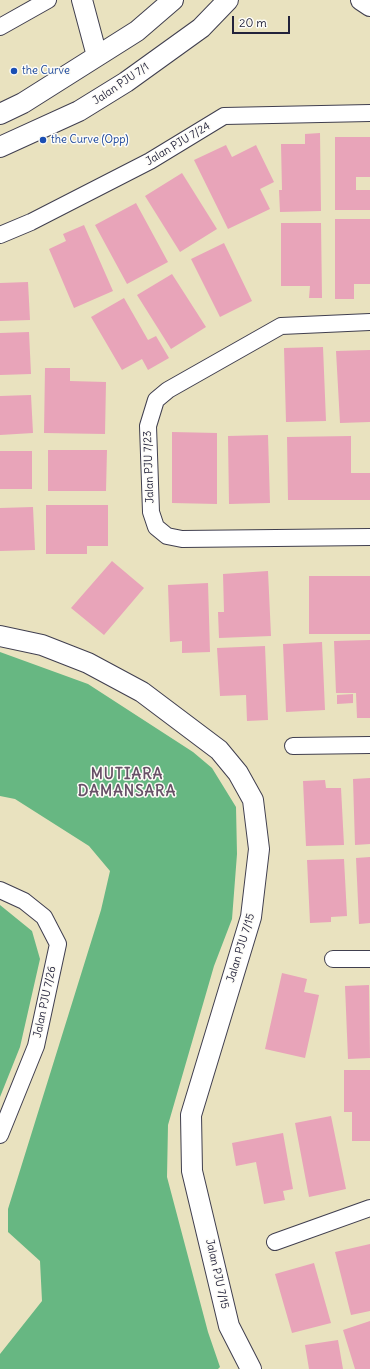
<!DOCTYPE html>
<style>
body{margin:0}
#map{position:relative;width:370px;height:1369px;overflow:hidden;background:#e9e2bf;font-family:Delius,sans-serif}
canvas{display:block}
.scale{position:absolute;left:232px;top:16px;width:58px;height:18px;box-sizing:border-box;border:2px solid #22223b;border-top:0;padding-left:5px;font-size:12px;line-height:14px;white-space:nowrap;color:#22223b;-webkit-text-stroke:3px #fdfcf7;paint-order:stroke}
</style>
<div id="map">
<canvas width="370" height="1369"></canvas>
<div class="scale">20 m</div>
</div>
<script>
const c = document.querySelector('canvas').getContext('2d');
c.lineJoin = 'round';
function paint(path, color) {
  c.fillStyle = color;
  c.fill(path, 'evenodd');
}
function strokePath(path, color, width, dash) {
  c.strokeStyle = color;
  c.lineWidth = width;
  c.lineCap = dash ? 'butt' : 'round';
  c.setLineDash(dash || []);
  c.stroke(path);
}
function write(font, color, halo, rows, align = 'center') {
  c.font = font + ' Delius,sans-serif';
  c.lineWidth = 3;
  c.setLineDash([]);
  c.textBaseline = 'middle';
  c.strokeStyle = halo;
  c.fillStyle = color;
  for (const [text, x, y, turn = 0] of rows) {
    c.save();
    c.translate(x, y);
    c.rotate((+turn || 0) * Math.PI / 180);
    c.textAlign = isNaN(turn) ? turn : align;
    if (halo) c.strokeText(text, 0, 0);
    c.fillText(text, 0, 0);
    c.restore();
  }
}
const forest = new Path2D(`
 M0,652L88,684L193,752L212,768L236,807L237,854L232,919L214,966L168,1125L167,1177L208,1332L220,1367L218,1369H0V1354L42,1301L40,1261L8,1232V1209L101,910L110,871L89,846L15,799L0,796Z
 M0,905L32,931L40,959L20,1047L0,1097Z`);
const building = new Path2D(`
 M320,133L321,211L280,212L279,190H282L281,144H305V134Z
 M335,137H370V177H356V190H370V210H335Z
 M226,145L232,157L256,145L274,182L260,189L270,209L228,229L194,160Z
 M182,173L217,229L180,252L145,196Z
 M136,203L168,262L127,284L95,225Z
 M335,219H370V284H354V299H335Z
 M281,223H321L322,298H309L310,286H281Z
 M84,225L113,291L74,308L49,249L66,241L63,234Z
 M224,243L252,301L220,317L191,259Z
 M172,274L206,327L171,349L137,295Z
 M28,282L30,320L0,321V283Z
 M124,298L148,340L156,336L169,358L148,370L142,359L122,370L91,317Z
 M29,332L31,374L0,375V333Z
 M323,347L326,421L286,422L284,348Z
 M370,350V422L340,423L336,351Z
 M45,368H70V381L106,382L105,434L44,433Z
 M31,395L33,433L0,435V396Z
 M172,432L217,433V504L172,503Z
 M268,435L270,503L229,504L228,436Z
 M351,436V473H370V500H288L287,437Z
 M48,450H107L106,491H48Z
 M0,451H32V489H0Z
 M46,505H108V546H87V554H46Z
 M33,507L35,550L0,551V508Z
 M112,561L144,588L104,635L71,608Z
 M268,571L271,636L219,638L218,612H224L223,574Z
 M309,576H370V634H309Z
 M208,583L210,652L182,653V641L170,642L168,585Z
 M370,640V718H357L356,693H336L334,641Z
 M322,642L325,710L286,712L283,644Z
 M265,646L268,720L247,721L246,695L220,696L217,648Z
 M353,694V703L337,704V695Z
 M370,778V844L355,845L353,779Z
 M325,780L326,788H341L344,845L306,846L303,781Z
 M370,857V923L359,924L356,858Z
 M344,859L347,916L331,917V922L310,923L307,860Z
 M282,973L307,979L304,992L319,995L305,1058L265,1049Z
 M369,985L370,1058L348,1059L345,986Z
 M344,1070H370V1141H352V1112H344Z
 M331,1116L346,1189L309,1197L295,1123Z
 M283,1133L293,1189L283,1191L285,1200L264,1204L256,1162L236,1166L232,1143Z
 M370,1244V1311L351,1315L335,1252Z
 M314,1263L331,1323L292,1333L275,1274Z
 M370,1321V1369H355L343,1330Z
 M338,1340L343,1369H309L305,1345Z`);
const minor = new Path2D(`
 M0,27L48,0
 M0,235L31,222L150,161L224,116L370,113
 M370,322L281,326L168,390L156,400L148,426L151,512L156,527L167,536L182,539L370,537
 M293,746L370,745
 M0,890L24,901L44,917L58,944L36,1046L0,1135
 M333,959H370
 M275,1242L370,1208`);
const tertiary = new Path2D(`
 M82,0L97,56
 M361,0L370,6
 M0,114L23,103L137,31L173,0
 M0,147L79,111L126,82L201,28L228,0
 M0,636L42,645L88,663L142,692L219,750L238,773L253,800L259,849L251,917L191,1115L192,1171L229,1326L251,1369`);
const markers = [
 [14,71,4,"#1a4fb4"],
 [43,140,4,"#1a4fb4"]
];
const transitNames = [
 ["the Curve",22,71],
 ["the Curve (Opp)",51,140]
];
const streetNames = [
 ["Jalan PJU 7/1",121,84,-34],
 ["Jalan PJU 7/24",178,144,-31],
 ["Jalan PJU 7/23",149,467,-92],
 ["Jalan PJU 7/15",241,948,-73],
 ["Jalan PJU 7/26",45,1002,-78],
 ["Jalan PJU 7/15",217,1274,77]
];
const districtNames = [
 ["MUTIARA",127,775],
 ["DAMANSARA",127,792]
];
paint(forest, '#67b782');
paint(building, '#e8a4b9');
strokePath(minor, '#403f4f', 18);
strokePath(tertiary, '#403f4f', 22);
strokePath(minor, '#fff', 16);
strokePath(tertiary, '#fff', 20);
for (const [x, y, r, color] of markers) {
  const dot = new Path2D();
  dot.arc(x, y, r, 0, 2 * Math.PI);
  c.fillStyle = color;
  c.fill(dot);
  strokePath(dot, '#fdfcf7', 1.5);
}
write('11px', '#164399', '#fdfcf7', transitNames, 'left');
write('11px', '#22223b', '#fdfcf7', streetNames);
c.letterSpacing = '1px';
write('bold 15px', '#675067', '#fdfcf7', districtNames);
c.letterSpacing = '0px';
</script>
